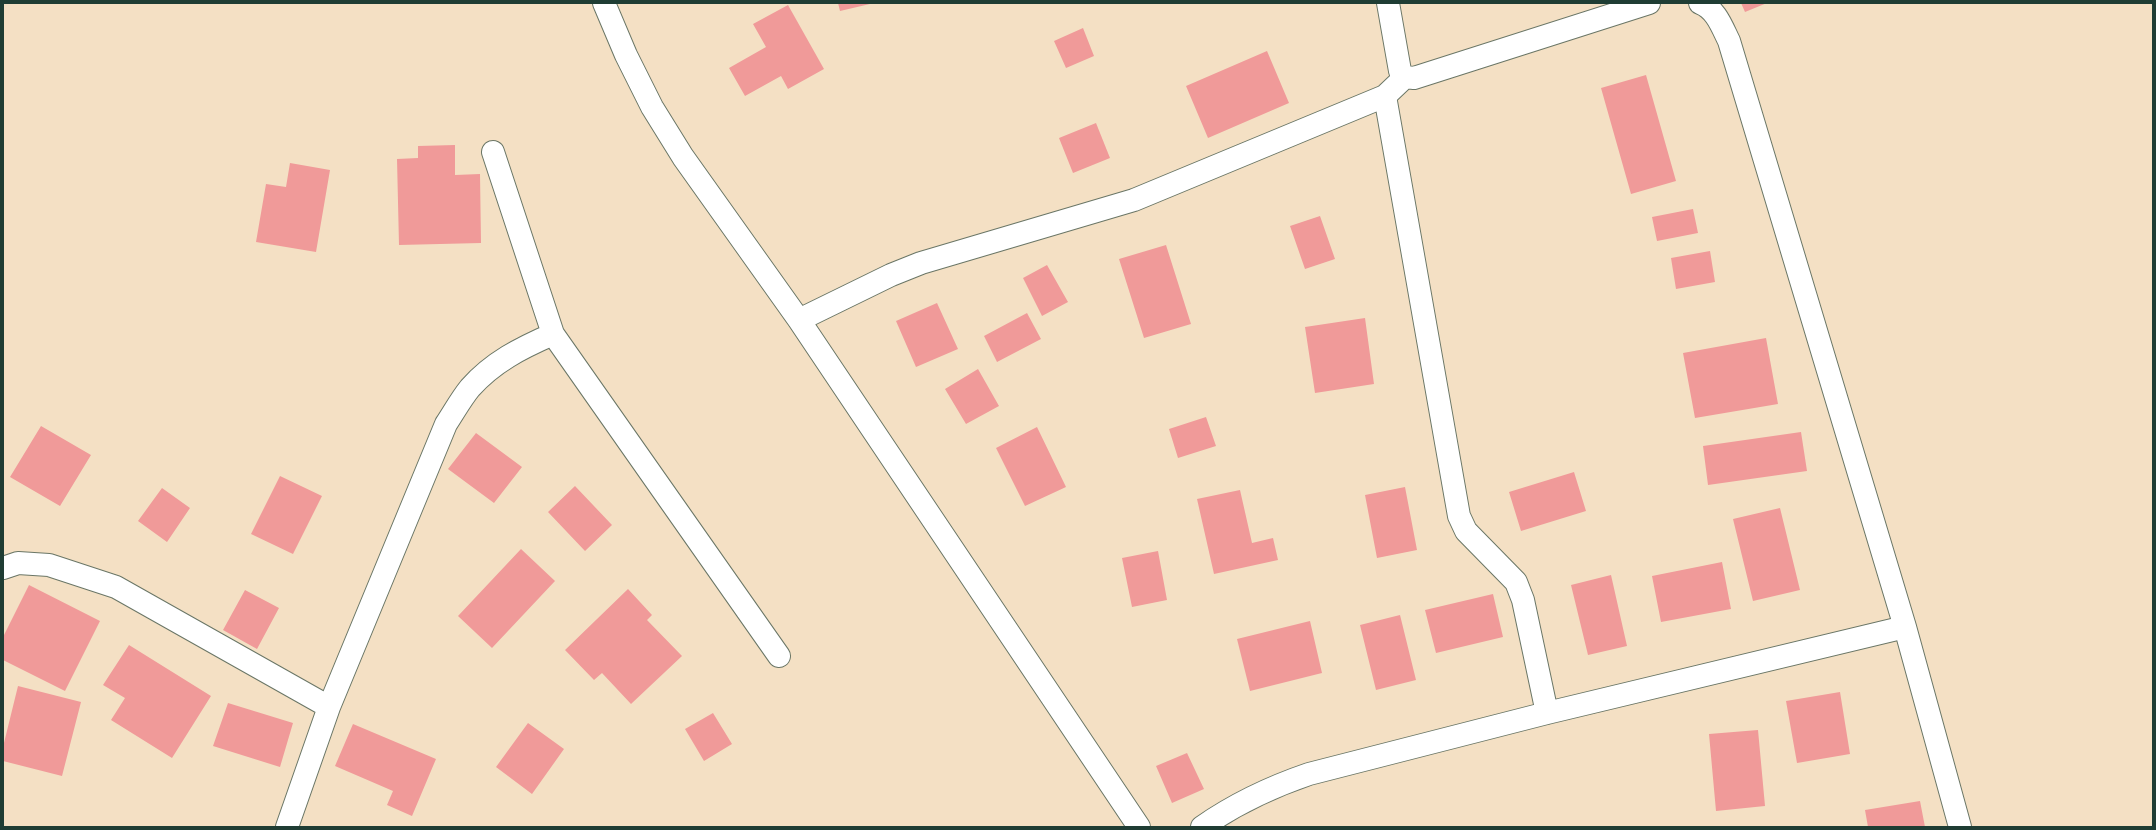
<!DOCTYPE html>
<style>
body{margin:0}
#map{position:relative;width:2156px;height:830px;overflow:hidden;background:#f4e0c4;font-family:"Gentium Book Plus",serif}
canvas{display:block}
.frame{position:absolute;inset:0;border:4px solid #1f3d34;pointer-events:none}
</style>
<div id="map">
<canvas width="2156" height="830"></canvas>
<div class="frame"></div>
</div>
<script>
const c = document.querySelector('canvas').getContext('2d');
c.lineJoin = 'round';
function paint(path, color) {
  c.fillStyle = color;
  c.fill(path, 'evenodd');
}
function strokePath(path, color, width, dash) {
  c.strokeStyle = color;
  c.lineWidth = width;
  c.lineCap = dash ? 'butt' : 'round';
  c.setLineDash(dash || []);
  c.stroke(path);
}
const building = new Path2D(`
 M838,3H870V4L840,11Z
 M1741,3H1767L1745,12Z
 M788,5L824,69L788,89L781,76L745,96L729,68L766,47L753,24Z
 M1083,28L1094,56L1066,68L1054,41Z
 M1267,51L1289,103L1208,138L1186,86Z
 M1646,75L1676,181L1631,194L1601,88Z
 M1096,123L1110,158L1073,173L1059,138Z
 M455,145V175L480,174L481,243L399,245L397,159L418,158V146Z
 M290,163L330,170L316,252L256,242L266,184L286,187Z
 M1693,209L1698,233L1657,241L1652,217Z
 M1320,216L1335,259L1305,269L1290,226Z
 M1166,245L1191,324L1144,338L1119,259Z
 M1710,251L1715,282L1676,289L1671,258Z
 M1047,265L1068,302L1042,316L1023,278Z
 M937,303L958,349L916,367L896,321Z
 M1027,313L1041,339L997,362L984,336Z
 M1365,318L1374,384L1315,393L1305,327Z
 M1766,338L1778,404L1695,418L1683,353Z
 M978,369L999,406L966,424L945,389Z
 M1206,417L1216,446L1178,458L1169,429Z
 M41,426L91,455L60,506L10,477Z
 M1037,427L1066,487L1025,506L996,448Z
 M1801,432L1807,471L1708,485L1703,446Z
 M476,433L522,467L494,503L448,469Z
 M1574,472L1586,511L1521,531L1509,492Z
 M280,476L322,496L293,554L251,534Z
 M575,486L612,525L585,551L548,512Z
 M1405,487L1417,550L1377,558L1365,495Z
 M162,488L190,508L167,542L138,521Z
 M1240,490L1252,543L1273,538L1278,560L1214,574L1197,499Z
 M1780,508L1800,590L1753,601L1733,519Z
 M521,549L555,581L492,648L458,616Z
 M1158,551L1167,600L1132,607L1122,558Z
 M1722,562L1731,609L1661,622L1652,576Z
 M1611,575L1627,646L1588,655L1571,585Z
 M29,585L100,621L65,691L3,660V637Z
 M628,589L652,615L647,620L682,656L631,704L602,673L594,680L565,650Z
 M245,590L279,608L257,649L223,630Z
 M1493,594L1503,637L1436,653L1425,610Z
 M1400,615L1416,680L1376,690L1360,625Z
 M1310,621L1322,673L1250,691L1237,639Z
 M129,645L211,696L172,758L111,720L125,698L103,685Z
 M18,686L81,702L62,776L3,761V747Z
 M1840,692L1850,754L1797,763L1786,701Z
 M228,703L293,723L280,767L213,746Z
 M713,713L732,744L704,761L685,729Z
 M528,723L564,749L532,794L496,767Z
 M353,724L436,759L412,816L387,805L393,791L335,766Z
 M1758,730L1765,806L1716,811L1709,734Z
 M1187,753L1204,789L1172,803L1156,766Z
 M1920,801L1925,827H1868L1865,810Z`);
const minor = new Path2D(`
 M604,3L626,55L652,107L683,157L799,320L1139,827
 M1388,3L1400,71L1405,77L1414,78L1649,3
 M1700,3C1716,9 1722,27 1729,41L1905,627L1960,827
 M1385,96L1459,516L1466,531L1516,582L1523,600L1547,713
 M493,152L553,334L779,656
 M799,320L891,275L921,263L1134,200L1385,96L1405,77
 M3,568L18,563L49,565L116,587L329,707
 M287,827L329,707L446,424C454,412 461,399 470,388C493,362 521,348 553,334
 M1202,827C1235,804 1271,787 1309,774L1547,713L1905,627`);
paint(building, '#f09a99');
strokePath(minor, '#6a7666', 24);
strokePath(minor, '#fff', 22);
</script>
